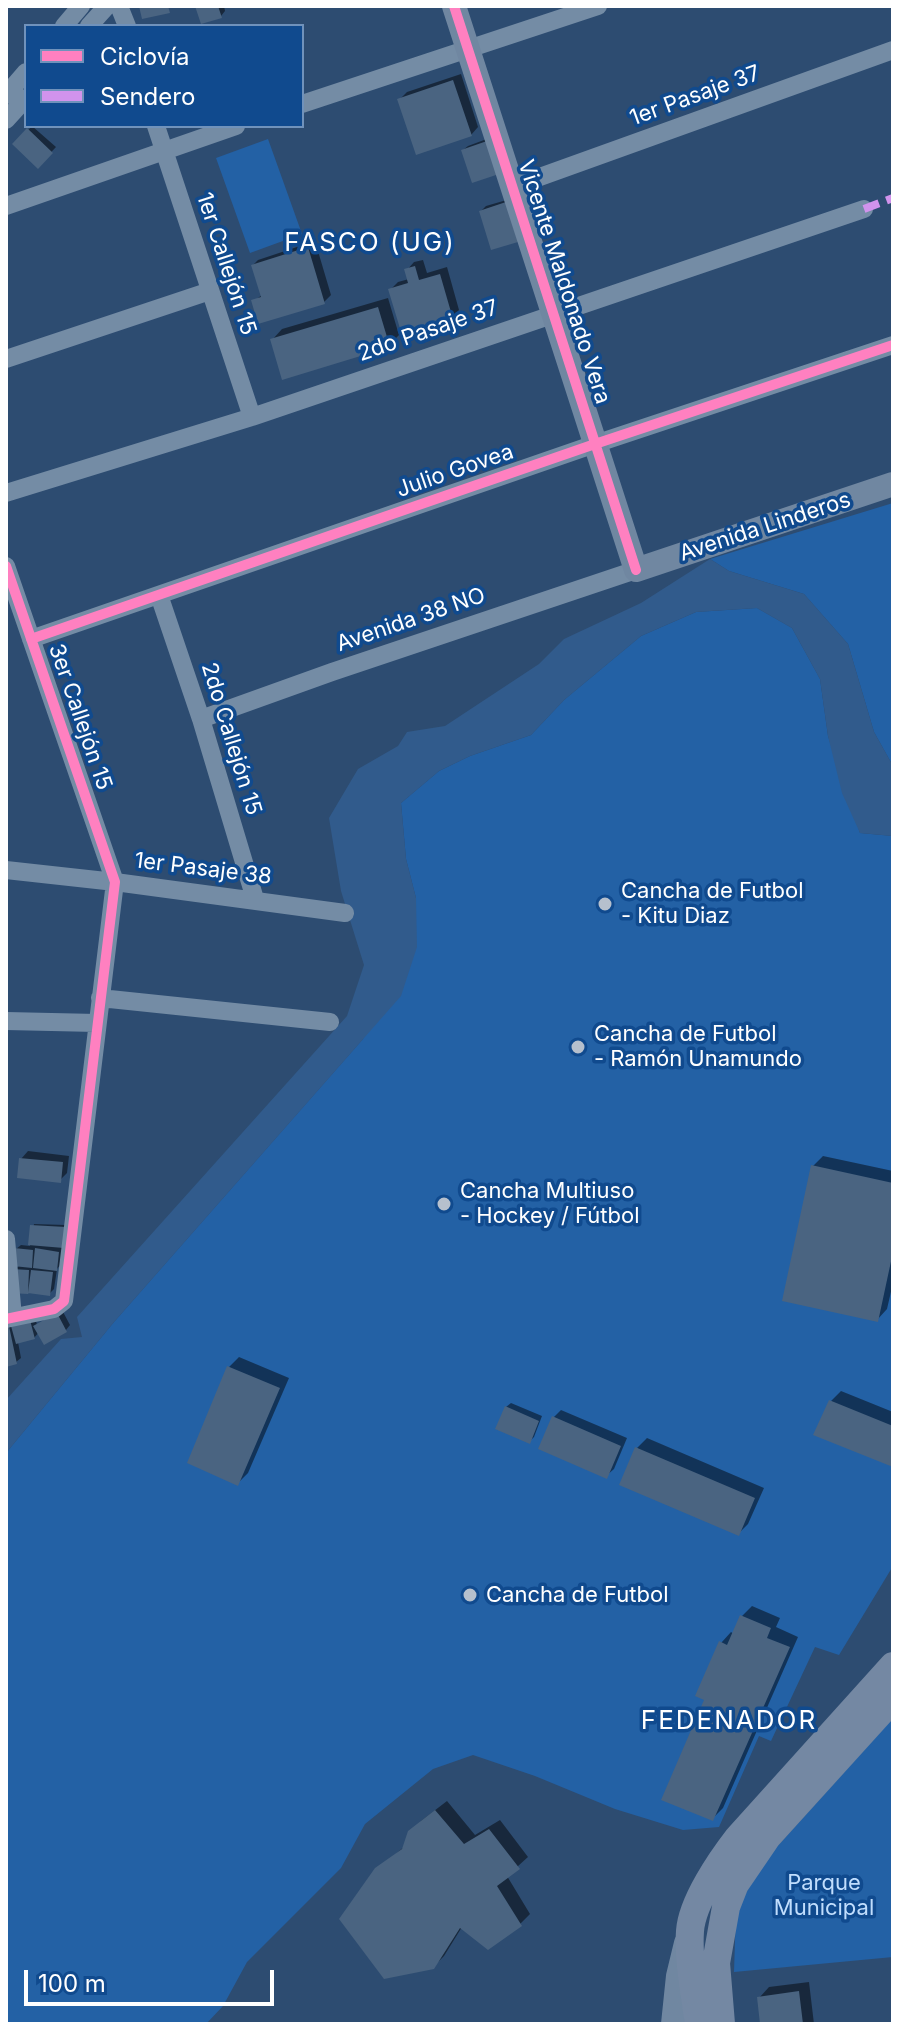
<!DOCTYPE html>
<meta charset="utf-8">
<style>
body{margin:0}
#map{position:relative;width:899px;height:2030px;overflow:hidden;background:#2d4c71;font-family:Inter,sans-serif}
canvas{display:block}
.frame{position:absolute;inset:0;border:8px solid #fff;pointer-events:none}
.legend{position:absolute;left:24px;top:24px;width:280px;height:104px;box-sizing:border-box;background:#104a8e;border:2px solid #7092bb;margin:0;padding:10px 14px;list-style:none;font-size:24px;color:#fff}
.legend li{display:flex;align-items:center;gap:16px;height:40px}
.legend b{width:40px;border:2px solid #7092bb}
.scale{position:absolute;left:24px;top:1970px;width:250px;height:36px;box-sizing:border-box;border:4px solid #fff;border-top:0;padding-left:10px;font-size:24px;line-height:28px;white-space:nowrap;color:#fff;-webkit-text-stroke:6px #104a8e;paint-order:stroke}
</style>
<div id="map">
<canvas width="899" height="2030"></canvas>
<div class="frame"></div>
<ul class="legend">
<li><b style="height:10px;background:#ff80c0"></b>Ciclovía</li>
<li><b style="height:10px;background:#d193ec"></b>Sendero</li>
</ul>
<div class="scale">100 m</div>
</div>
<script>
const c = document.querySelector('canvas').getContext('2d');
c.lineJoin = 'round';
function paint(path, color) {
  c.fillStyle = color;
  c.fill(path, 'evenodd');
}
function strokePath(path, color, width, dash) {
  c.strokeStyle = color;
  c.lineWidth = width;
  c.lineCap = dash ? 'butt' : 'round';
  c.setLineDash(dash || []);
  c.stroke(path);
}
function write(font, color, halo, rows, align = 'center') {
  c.font = font + ' Inter,sans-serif';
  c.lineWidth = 7;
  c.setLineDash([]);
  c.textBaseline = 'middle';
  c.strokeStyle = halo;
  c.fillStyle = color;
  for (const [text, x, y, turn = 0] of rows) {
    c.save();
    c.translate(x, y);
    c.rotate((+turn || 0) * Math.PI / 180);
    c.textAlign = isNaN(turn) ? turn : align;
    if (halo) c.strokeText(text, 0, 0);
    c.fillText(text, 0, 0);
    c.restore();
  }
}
const green = new Path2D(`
 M268,139L302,234L250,253L216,158Z
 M893,503V766L874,732L848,644L804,594L729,571L710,559Z
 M757,608L792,628L820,679L828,736L860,833L893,836V1566L839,1655L815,1647L771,1741L759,1736L719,1827L683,1830L615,1809L535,1776L473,1755L433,1769L365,1824L341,1868L247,1962L223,2006L206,2024H6V1453L114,1322L363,1039L416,898L406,859L401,803L439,771L470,756L531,735L564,700L641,636L696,612Z
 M893,1718V1957L734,1972L736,1910L765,1860Z`);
const water = new Path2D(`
 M710,559L729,571L804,594L848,644L874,732L893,766V836L860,833L842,793L828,736L820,679L792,628L757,608L696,612L641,636L564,700L531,735L470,756L439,771L401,803L406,859L416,898L417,947L401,996L114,1322L6,1453V1400L61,1339L82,1337L77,1317L347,1016L364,965L341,891L329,818L358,769L398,746L407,732L445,726L539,664L564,639L641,603Z`);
const shadow = new Path2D(`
 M197,6H224L225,11L221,16Z
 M461,74L478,127L471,135L400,99L407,92Z
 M32,126L56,147L38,166L15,144Z
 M492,137L473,180L463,150L468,146Z
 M510,199L522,235L481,211L486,206Z
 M315,241L331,295L324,302L254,301L262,295L253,265L258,260Z
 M423,260L427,273L447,267L459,310L452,318L391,289L398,282L409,279L407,270L414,262Z
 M388,298L399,335L389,345L272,340L282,329Z
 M28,1151L69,1156L67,1173L60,1180L21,1159Z
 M823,1156L893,1171V1283L887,1309L877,1320L813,1166Z
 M34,1224L66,1225L61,1264L57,1269L54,1289L50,1293L13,1291L14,1270L20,1265L16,1249L21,1245L30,1246Z
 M62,1310L70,1325L66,1330L39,1332L34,1338L18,1342L21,1358L16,1362L6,1365V1324L35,1317L37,1325Z
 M239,1357L289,1378L248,1473L238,1483L229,1367Z
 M841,1391L893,1412V1465L831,1401Z
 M511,1403L542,1416L534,1437L530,1441L506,1407Z
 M561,1410L627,1438L614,1469L606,1476L553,1418Z
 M647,1438L764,1488L748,1524L738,1534L637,1448Z
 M752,1606L780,1618L776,1627L798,1637L723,1808L712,1819L721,1643L731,1632L734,1634L742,1616Z
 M447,1801L475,1835L500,1820L528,1857L507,1876L530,1914L520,1924L462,1927L444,1956L433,1967L377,1870L405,1846L421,1821Z
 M809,1982L814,2024H762L759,1998L769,1987Z`);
const building = new Path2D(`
 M139,6H168L170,13L142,19Z
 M195,6H218L222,18L201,24Z
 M453,80L472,136L416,155L397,99Z
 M27,128L53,153L38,169L12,144Z
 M487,141L499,174L472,183L461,150Z
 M506,202L518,242L491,250L479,211Z
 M308,247L325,304L258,324L251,300L261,297L251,265Z
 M415,266L419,280L440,274L453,319L402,335L388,289L408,283L404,269Z
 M378,307L390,347L282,380L270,339Z
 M19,1158L63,1162L61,1183L17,1178Z
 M811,1165L893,1183V1252L878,1322L782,1301Z
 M30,1225L66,1227L64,1248L28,1245Z
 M14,1248L33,1250L32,1268L13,1266Z
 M35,1248L59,1252L57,1271L33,1268Z
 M12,1269L29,1270L28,1294L11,1293Z
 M31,1270L53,1272L50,1296L28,1293Z
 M57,1313L67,1332L44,1345L33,1326Z
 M30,1320L35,1339L16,1344L11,1326Z
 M9,1326L17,1364L6,1367V1327Z
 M227,1366L280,1388L238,1486L187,1463Z
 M829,1400L893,1426V1467L813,1435Z
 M505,1406L539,1421L530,1444L495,1429Z
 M552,1416L621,1446L607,1479L538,1449Z
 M635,1447L755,1498L739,1536L619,1485Z
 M740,1615L771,1628L767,1638L790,1647L713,1821L661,1800L704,1700L695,1696L719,1641L727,1645Z
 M435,1810L464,1844L489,1829L520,1869L497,1886L522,1926L488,1950L460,1928L434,1969L384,1979L339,1919L375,1868L402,1849L408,1831Z
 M799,1991L803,2024H760L757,1997Z`);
const street = new Path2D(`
 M119,6L127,26
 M64,26L81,6
 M89,26L107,6
 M6,95L26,72
 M302,104L598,6
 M6,120L26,98
 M156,126L252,417
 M512,187L893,50
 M6,206L236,126
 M6,359L210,291
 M6,493L252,417L864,209
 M6,566L115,882L64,1301L54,1309L6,1319
 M159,595L201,719L255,899
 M31,639L595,444L893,345
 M201,719L332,672L636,570
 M6,870L115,882L345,913
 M100,998L330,1022
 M6,1021L97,1023
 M6,1239L13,1317`);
const secondary = new Path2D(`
 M454,6L636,570L893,484
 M673,2024L678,1976L686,1943`);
const primary = new Path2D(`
 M699,2024C695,1996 688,1959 690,1931C692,1902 721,1860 738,1838L893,1666
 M721,2024L716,1963L726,1907L735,1884L767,1837L893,1698`);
const quiet = new Path2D(`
 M864,209L893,198`);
const cycleway = new Path2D(`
 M454,6L636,570
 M6,566L115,882L64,1301L54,1309L6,1319
 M31,639L595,444L893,345`);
const markers = [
 [605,904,8,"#b6c0cd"],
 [578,1047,8,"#b6c0cd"],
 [444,1204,8,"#b6c0cd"],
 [470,1595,8,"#b6c0cd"]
];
const streetNames = [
 ["1er Pasaje 37",695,96,-20],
 ["1er Callejón 15",226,264,72],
 ["Vicente Maldonado Vera",564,282,72],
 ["2do Pasaje 37",428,331,-19],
 ["Julio Govea",455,471,-19],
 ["Avenida Linderos",765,527,-18],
 ["Avenida 38 NO",411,620,-19],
 ["3er Callejón 15",80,717,71],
 ["2do Callejón 15",231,739,73],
 ["1er Pasaje 38",203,869,7]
];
const poiNames = [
 ["Cancha de Futbol",621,891],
 ["- Kitu Diaz",621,916],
 ["Cancha de Futbol",594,1034],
 ["- Ramón Unamundo",594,1059],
 ["Cancha Multiuso",460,1191],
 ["- Hockey / Fútbol",460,1216],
 ["Cancha de Futbol",486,1595]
];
const parkNames = [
 ["Parque",824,1883],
 ["Municipal",824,1908]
];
const quarterNames = [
 ["FASCO (UG)",370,243],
 ["FEDENADOR",729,1721]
];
paint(green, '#2361a5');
paint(water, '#315b8c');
paint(shadow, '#0007');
paint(building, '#4a6481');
strokePath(street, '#748ca5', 18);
strokePath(secondary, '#7087a1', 24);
strokePath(primary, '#7488a3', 28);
strokePath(quiet, '#d193ec', 8, [16, 8]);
strokePath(cycleway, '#ff80c0', 10);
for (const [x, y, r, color] of markers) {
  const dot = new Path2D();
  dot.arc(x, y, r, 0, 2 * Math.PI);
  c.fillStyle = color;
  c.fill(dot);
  strokePath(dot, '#104a8e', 3);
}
write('22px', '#fff', '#104a8e', streetNames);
write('22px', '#fff', '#104a8e', poiNames, 'left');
write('22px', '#c0ddfd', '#104a8e', parkNames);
c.letterSpacing = '2px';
write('26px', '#fff', '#104a8e', quarterNames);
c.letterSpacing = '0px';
</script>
